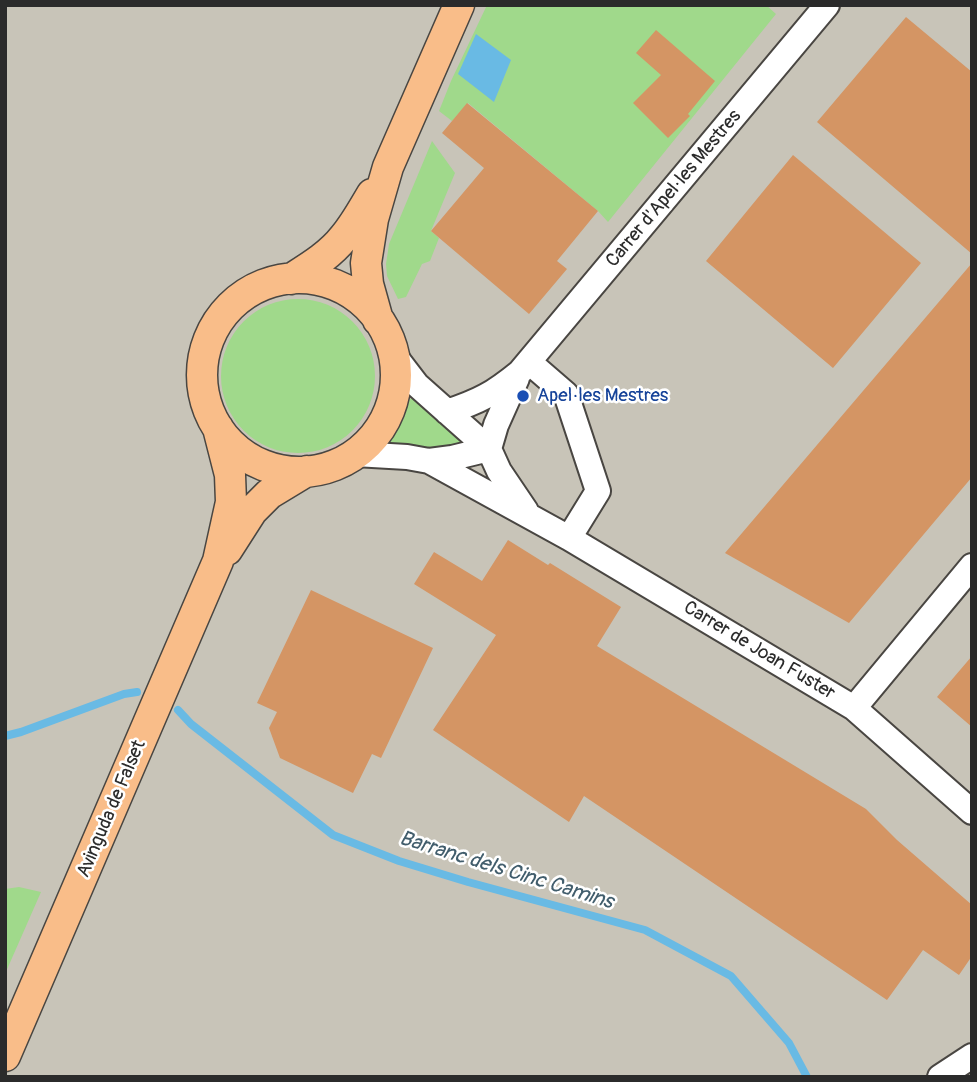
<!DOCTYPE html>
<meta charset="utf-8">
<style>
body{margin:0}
#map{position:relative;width:977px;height:1082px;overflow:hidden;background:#f4e0c6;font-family:Pangolin,sans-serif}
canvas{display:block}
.frame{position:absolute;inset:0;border:7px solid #2b2b2b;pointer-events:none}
</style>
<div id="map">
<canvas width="977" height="1082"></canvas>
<div class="frame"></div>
</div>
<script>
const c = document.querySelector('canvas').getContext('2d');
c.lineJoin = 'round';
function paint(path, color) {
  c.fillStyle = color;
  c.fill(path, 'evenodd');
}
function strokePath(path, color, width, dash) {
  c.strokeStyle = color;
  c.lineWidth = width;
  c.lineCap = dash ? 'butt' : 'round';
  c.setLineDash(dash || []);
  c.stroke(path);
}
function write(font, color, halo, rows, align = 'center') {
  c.font = font + ' Pangolin,sans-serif';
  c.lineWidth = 5;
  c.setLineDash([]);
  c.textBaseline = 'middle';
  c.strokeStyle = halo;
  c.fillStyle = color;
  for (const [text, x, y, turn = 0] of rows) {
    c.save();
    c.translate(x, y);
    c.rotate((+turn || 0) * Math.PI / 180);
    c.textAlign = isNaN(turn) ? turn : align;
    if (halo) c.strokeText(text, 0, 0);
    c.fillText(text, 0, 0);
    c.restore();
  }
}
const industrial = new Path2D(`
 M5,5H972V1077H5Z`);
const green = new Path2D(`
 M487,5H766L776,14L608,222L598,211L468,103L452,121L439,111L451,81Z
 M432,141L455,173L431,231L439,238L430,261L422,264L406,297L398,299L387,276L386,264L389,244Z
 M221 376a77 77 0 1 1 154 0a77 77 0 1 1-154 0Z
 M413,397L427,411L452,429L465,444L437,450L389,444L404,418L409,400Z
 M19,887L41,892L5,974V889Z`);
const water = new Path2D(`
 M476,34L511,60L494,102L458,74Z`);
const stream = new Path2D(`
 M178,710L191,724L333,835L399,861L468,882L645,930L731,976L789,1043L807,1077
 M5,736L21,732L124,694L137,692`);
const building = new Path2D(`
 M906,17L972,72V254L817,122Z
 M656,30L715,81L688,114L690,116L668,138L633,103L661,75L636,53Z
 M467,103L598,211L557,261L567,269L529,314L431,231L484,168L442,133Z
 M793,155L921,263L833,368L706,261Z
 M972,263V477L849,623L725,553Z
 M508,540L548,565L550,563L621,607L597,646L866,809L897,840L972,905V956L959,975L923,950L887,1000L584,796L569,822L433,730L496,635L414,584L434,552L482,581Z
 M311,590L433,648L381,758L372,754L353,793L280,758L269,728L277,712L257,703Z
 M972,656V727L937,697Z`);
const minor = new Path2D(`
 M394,355L417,385L489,449L499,471L526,511
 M529,362L566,394L598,491L569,538
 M447,412C480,401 493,394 520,372L827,5
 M489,449L496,425L517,378
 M355,454L407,457L429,461L569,538L854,708L972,812
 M429,461L452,458L489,449
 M854,708L972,566
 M940,1077L972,1056`);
const major = new Path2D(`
 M202 375a97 97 0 1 1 194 0a97 97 0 1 1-194 0Z
 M291,279C310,267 330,255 344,237C355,224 363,209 372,194
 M378,320L368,284L366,263L373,219L388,167L459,5
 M227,550L252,511L269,494L307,471
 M5,1056L218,561L231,502L230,475L218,428`);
const markers = [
 [523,396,7,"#1a4fb4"]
];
const streetNames = [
 ["Carrer d'Apel·les Mestres",674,189,-50],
 ["Carrer de Joan Fuster",759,651,31],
 ["Avinguda de Falset",112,809,-67]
];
const transitNames = [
 ["Apel·les Mestres",537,396]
];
const waterNames = [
 ["Barranc dels Cinc Camins",506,871,17]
];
paint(industrial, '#c8c4b8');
paint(green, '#a0d98b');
paint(water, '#69bae4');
strokePath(stream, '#69bae4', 8);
paint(building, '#d49564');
strokePath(minor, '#494642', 28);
strokePath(major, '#494642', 33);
strokePath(minor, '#fff', 24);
strokePath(major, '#f9bd89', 30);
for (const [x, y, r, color] of markers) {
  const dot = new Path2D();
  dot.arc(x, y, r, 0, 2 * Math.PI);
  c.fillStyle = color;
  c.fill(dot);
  strokePath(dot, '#fff', 2.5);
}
write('19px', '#2b2b2b', '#fff', streetNames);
write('19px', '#164399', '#fff', transitNames, 'left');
write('italic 21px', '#415d6c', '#fff', waterNames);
</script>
